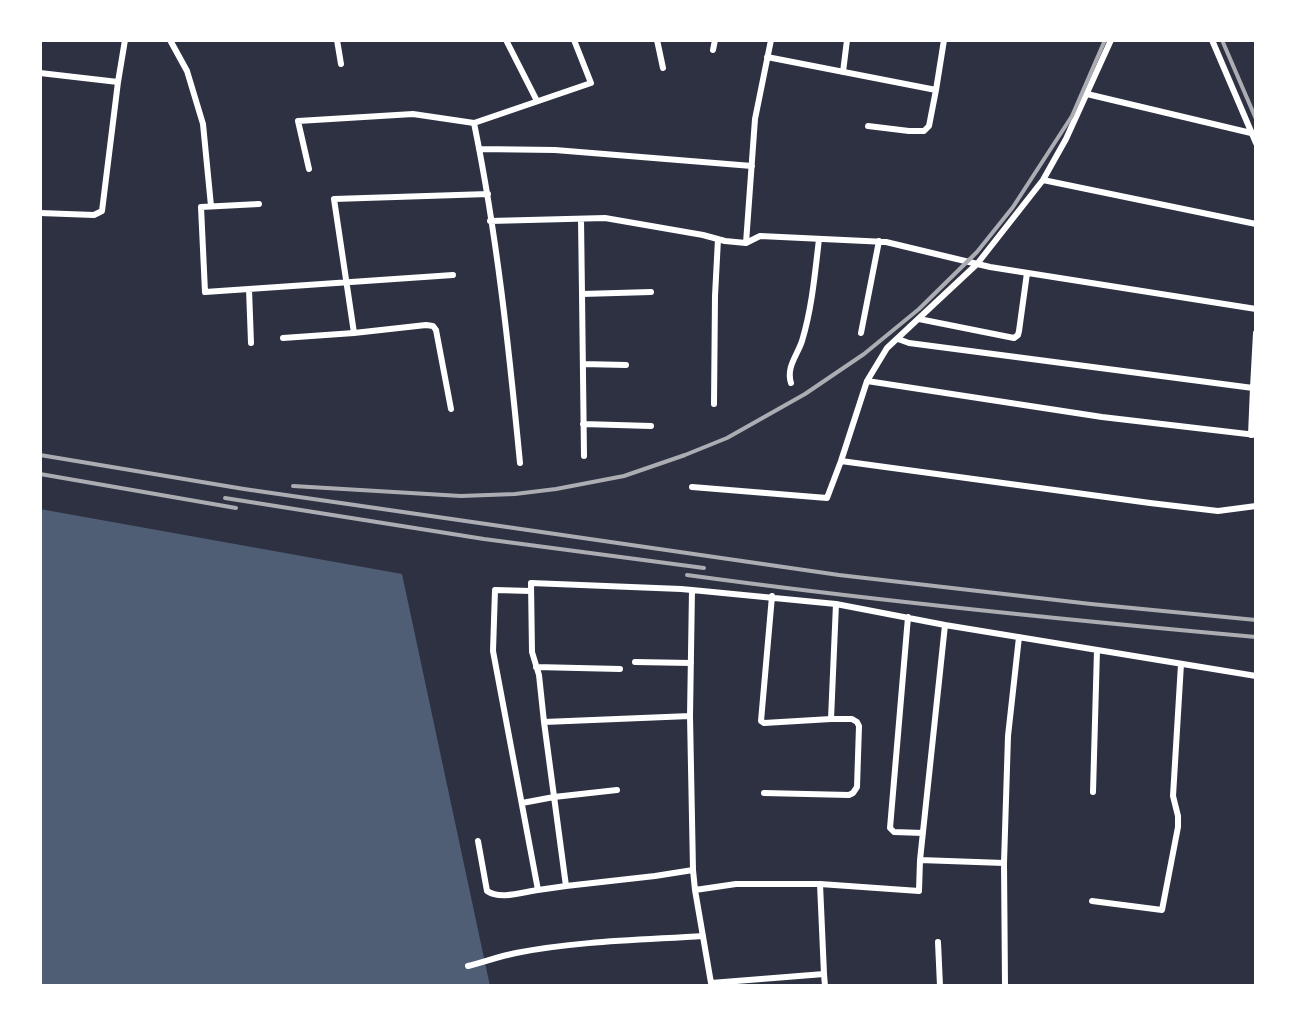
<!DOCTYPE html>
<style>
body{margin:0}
#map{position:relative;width:1296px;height:1026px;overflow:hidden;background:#2d3142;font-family:Quicksand,sans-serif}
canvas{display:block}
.frame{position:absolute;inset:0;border:42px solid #fff;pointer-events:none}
</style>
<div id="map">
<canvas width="1296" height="1026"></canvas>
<div class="frame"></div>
</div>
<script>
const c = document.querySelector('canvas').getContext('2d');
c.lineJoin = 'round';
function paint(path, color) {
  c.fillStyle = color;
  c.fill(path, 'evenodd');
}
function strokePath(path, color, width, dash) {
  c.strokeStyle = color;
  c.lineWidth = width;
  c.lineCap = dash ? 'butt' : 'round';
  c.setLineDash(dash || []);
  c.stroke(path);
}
const water = new Path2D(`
 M40,509L402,574L490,986H40Z`);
const minor = new Path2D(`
 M170,40L187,71L203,124L211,206
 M337,40L341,64
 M506,40L537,101
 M657,40L663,68
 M1212,40L1256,143
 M713,50L715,40
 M767,57L936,90L944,40
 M843,72L847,40
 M40,73L118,82L102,211L94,215L40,213
 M118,82L125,40
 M1087,94L1251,133
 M474,123L591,83L574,40
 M868,126L909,131H924L929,126L936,90
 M479,149L555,150L752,166
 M309,169L298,121L413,114L474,123C497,235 509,349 520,463
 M1043,180L1256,224
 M259,204L201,207L205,292L453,275
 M581,219L582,294
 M490,221L605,218L703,235L725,241L746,243L760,236L886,242L990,267L1256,309
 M746,243L755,119L771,40
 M249,289L251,343
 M919,319L1014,338L1018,335L1019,331L1027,273
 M354,333L334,199L488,194
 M861,333L879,241
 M283,338L354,333L426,325L433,326L436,330L451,409
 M898,339L909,343L1253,388L1251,435
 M583,364L626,365
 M867,381L887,348L977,264L1043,180L1066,139L1111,40
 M791,383C786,367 797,356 802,341C812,308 815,273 819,239
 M1253,388L1256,333
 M714,404L715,296L718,239
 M583,424L651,426
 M584,456L582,294L651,292
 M841,461L1150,503L1218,511L1256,506
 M692,487L827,498L841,461L867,381L1102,417L1256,435
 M692,590L690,716L544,722L539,675L532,652L531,583L681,589L692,590L836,604L945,625L1256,676
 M531,591L495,590L493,651L538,890L566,886
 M772,596L761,721L764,723L831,719
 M908,617L890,828L894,832L923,833
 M635,662L691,663
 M536,667L620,669
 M544,722L566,886L655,876L693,870L690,716
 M1093,792L1097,650
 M764,793L849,795L853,793L857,787L859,726L857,722L852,719H831L836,604
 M522,803L554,797L617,790
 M478,841L487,891C500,900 523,892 538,890
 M920,860L945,625
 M1004,863L1005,986
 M693,870L695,890L736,884H820L919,891L920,860L1004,863L1008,736L1019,637
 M820,884L824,974
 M695,890L711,983L824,974L825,986
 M1092,901L1162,910L1178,827V816L1173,796L1181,664
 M938,942L940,986
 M468,966C484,962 500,956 516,953C577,941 641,940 703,936`);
const rail = new Path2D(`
 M1222,40L1256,119
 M40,455L244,489L839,575L1091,604L1256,620
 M40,474L236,508
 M293,486L461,496L515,494L556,489L624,476L685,455L727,438L805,394L864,354L919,309L977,252L1013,207L1072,116L1105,40
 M225,498L484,539L704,568
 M687,575C876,601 1066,620 1256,637`);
paint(water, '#4f5d75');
strokePath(minor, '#fff', 6);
strokePath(rail, '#abadb3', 4);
</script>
